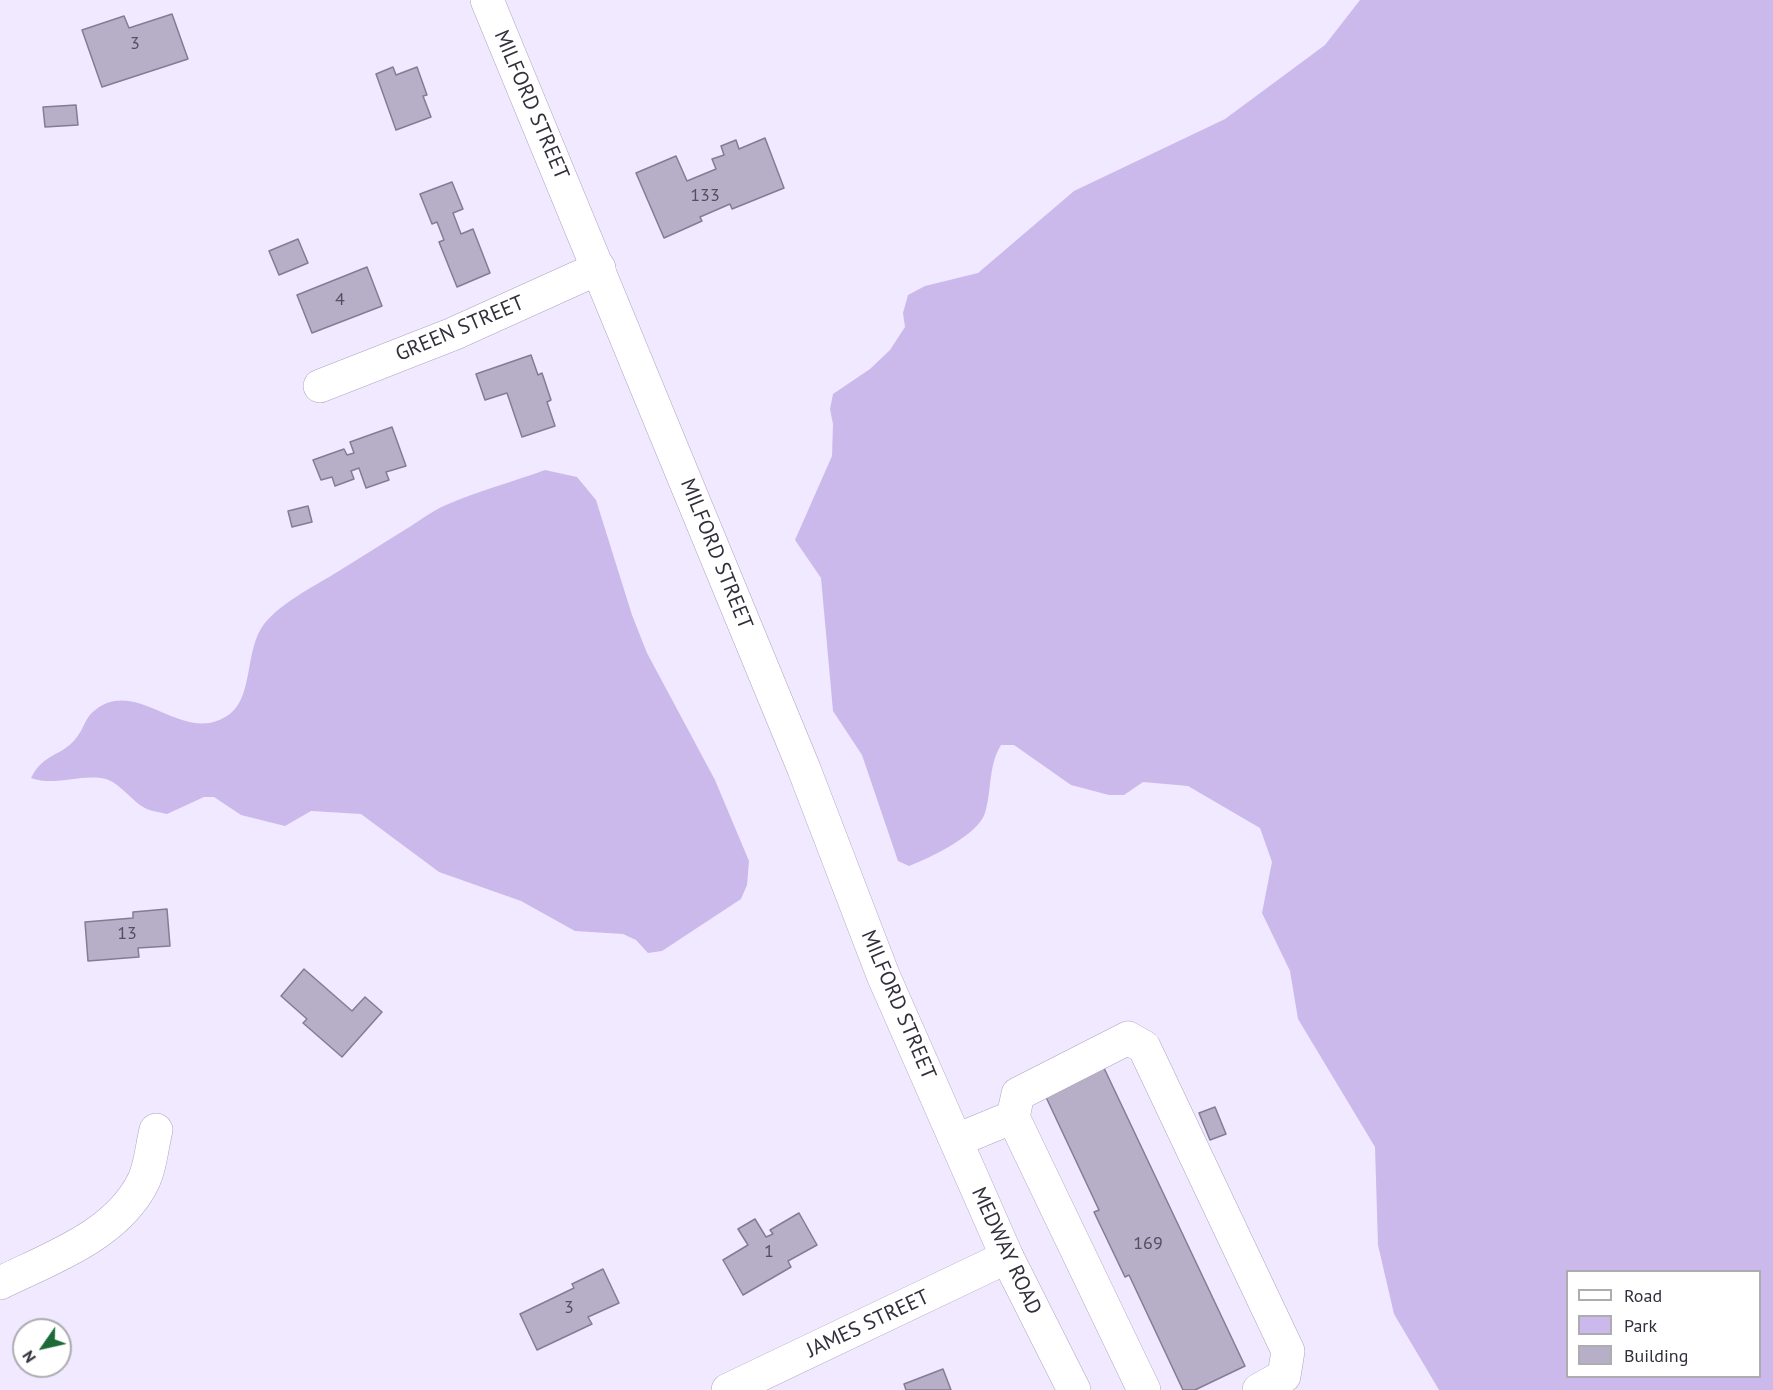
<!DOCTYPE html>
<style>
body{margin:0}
#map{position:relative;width:1773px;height:1390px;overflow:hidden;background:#f0e9ff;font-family:"PT Sans",sans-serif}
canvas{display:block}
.legend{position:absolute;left:1566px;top:1270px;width:195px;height:108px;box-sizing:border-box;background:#fff;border:2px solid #adacb0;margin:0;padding:8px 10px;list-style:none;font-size:18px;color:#332f3a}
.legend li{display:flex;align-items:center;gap:12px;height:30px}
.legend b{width:30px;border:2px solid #adacb0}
.north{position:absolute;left:12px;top:1318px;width:60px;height:60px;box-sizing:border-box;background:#fff;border:2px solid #adacb0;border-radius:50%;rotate:236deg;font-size:16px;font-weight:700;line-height:24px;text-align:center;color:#332f3a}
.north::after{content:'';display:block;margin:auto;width:21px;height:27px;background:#1d6938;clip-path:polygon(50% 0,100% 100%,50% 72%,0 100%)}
</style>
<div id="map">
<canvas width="1773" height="1390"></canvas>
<ul class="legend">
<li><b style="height:8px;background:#fff"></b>Road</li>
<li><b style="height:16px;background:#cbb9ec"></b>Park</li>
<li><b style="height:16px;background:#b7aec8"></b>Building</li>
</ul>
<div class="north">N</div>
</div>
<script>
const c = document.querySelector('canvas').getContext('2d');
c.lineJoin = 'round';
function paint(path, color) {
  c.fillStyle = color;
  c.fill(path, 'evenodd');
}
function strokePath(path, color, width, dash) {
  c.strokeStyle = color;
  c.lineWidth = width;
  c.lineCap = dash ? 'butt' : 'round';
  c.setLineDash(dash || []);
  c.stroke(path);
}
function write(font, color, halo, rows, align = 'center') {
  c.font = font + ' "PT Sans",sans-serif';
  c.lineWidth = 4.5;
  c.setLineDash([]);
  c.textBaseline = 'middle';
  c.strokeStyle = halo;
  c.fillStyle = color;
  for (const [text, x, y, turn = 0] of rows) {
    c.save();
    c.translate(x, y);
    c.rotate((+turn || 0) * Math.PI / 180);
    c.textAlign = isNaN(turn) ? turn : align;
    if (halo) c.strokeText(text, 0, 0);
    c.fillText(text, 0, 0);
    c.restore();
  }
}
const green = new Path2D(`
 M1360,0H1773V1390H1439L1394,1314L1378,1245L1375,1147L1298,1019L1290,971L1262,913L1272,862L1260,828L1188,786L1143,782L1124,795H1109L1071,785L1014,745H1001C988,766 992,790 985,813C978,835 930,858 909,866L898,861L862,755L833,711L821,578L795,540L832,456L833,424L830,409L833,394L870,369L890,350L905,327L903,313L908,295L925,286L978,273L1074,191L1225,119L1325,45ZM1568,1272H1760V1376H1568Z
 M545,470L577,477L596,500L632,615L647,653L715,780L749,861L747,885L741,899L662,951L648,953L636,940L623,934L575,931L521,901L439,872L361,814L311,811L285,826L241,815L214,797H204L167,814C158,812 148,811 140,805C130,798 119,783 106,779C80,773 57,787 31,778C44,752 62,757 77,737C84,728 85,718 94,711C138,674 184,750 231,713C253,695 245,649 264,624C281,603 311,588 334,574C360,558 385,542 411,526C422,519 434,510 446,505C478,491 512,482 545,470Z`);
const building = new Path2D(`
 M172,14L188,59L102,87L82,30L124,16L129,28Z
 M393,67L396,75L417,67L427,95L423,96L431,117L396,130L376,74Z
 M76,105L78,125L45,127L43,107Z
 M765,138L784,188L732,209L730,204L700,217L702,221L664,238L636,173L676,156L687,181L716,169L712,159L724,155L721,146L736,140L739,149Z
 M452,182L463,209L453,213L461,234L473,229L490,273L457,287L439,242L444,240L437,222L432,224L420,194Z
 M298,239L308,263L279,275L269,251Z
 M367,267L382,306L312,333L297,295Z
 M531,355L538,375L542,373L551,400L547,402L555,426L522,437L507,393L485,400L476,374Z
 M392,427L406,466L386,472L389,480L366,488L359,468L351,471L354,479L335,486L332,477L321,480L313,460L344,449L347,455L354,453L350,442Z
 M308,506L312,522L292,527L288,511Z
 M167,909L170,946L138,948L139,957L88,961L85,922L133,918V912Z
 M304,969L352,1011L365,997L382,1012L342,1057L303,1023L307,1019L281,996Z
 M1104,1068L1245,1366L1195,1390H1183L1129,1275L1125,1277L1094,1212L1099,1210L1045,1095Z
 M1215,1107L1226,1134L1210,1140L1199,1113Z
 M799,1213L817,1245L788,1261L791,1267L743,1295L723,1260L748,1245L738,1229L755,1219L766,1237L773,1234L770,1230Z
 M603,1269L619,1303L588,1317L592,1324L537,1350L520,1314L574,1288L572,1284Z
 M943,1369L951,1390H906L904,1384Z`);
const minor = new Path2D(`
 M320,386L453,334L599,268
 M1013,1117L1144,1390
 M957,1140L1013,1117L1018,1094L1128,1038L1144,1047L1288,1351L1284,1376L1259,1390
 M0,1283C51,1258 118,1235 144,1180C151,1165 152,1145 156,1130
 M728,1390L1007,1257`);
const major = new Path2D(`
 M487,0L804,769L883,975L1007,1257L1074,1390`);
const numberNames = [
 ["3",135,44],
 ["133",705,196],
 ["4",340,300],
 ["13",127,934],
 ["169",1148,1244],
 ["1",769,1252],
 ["3",569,1308]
];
const streetNames = [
 ["MILFORD STREET",531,105,67],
 ["GREEN STREET",460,329,-23],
 ["MILFORD STREET",716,554,68],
 ["MILFORD STREET",898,1005,67],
 ["MEDWAY ROAD",1006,1251,65],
 ["JAMES STREET",868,1324,-25]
];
paint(green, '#cbb9ec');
paint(building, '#b7aec8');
strokePath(building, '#847c94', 1.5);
strokePath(minor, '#ada4be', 34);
strokePath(major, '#ada4be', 34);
strokePath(minor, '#fff', 33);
strokePath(major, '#fff', 33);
write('18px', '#544f5e', null, numberNames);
write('21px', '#332f3a', '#fff', streetNames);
</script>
